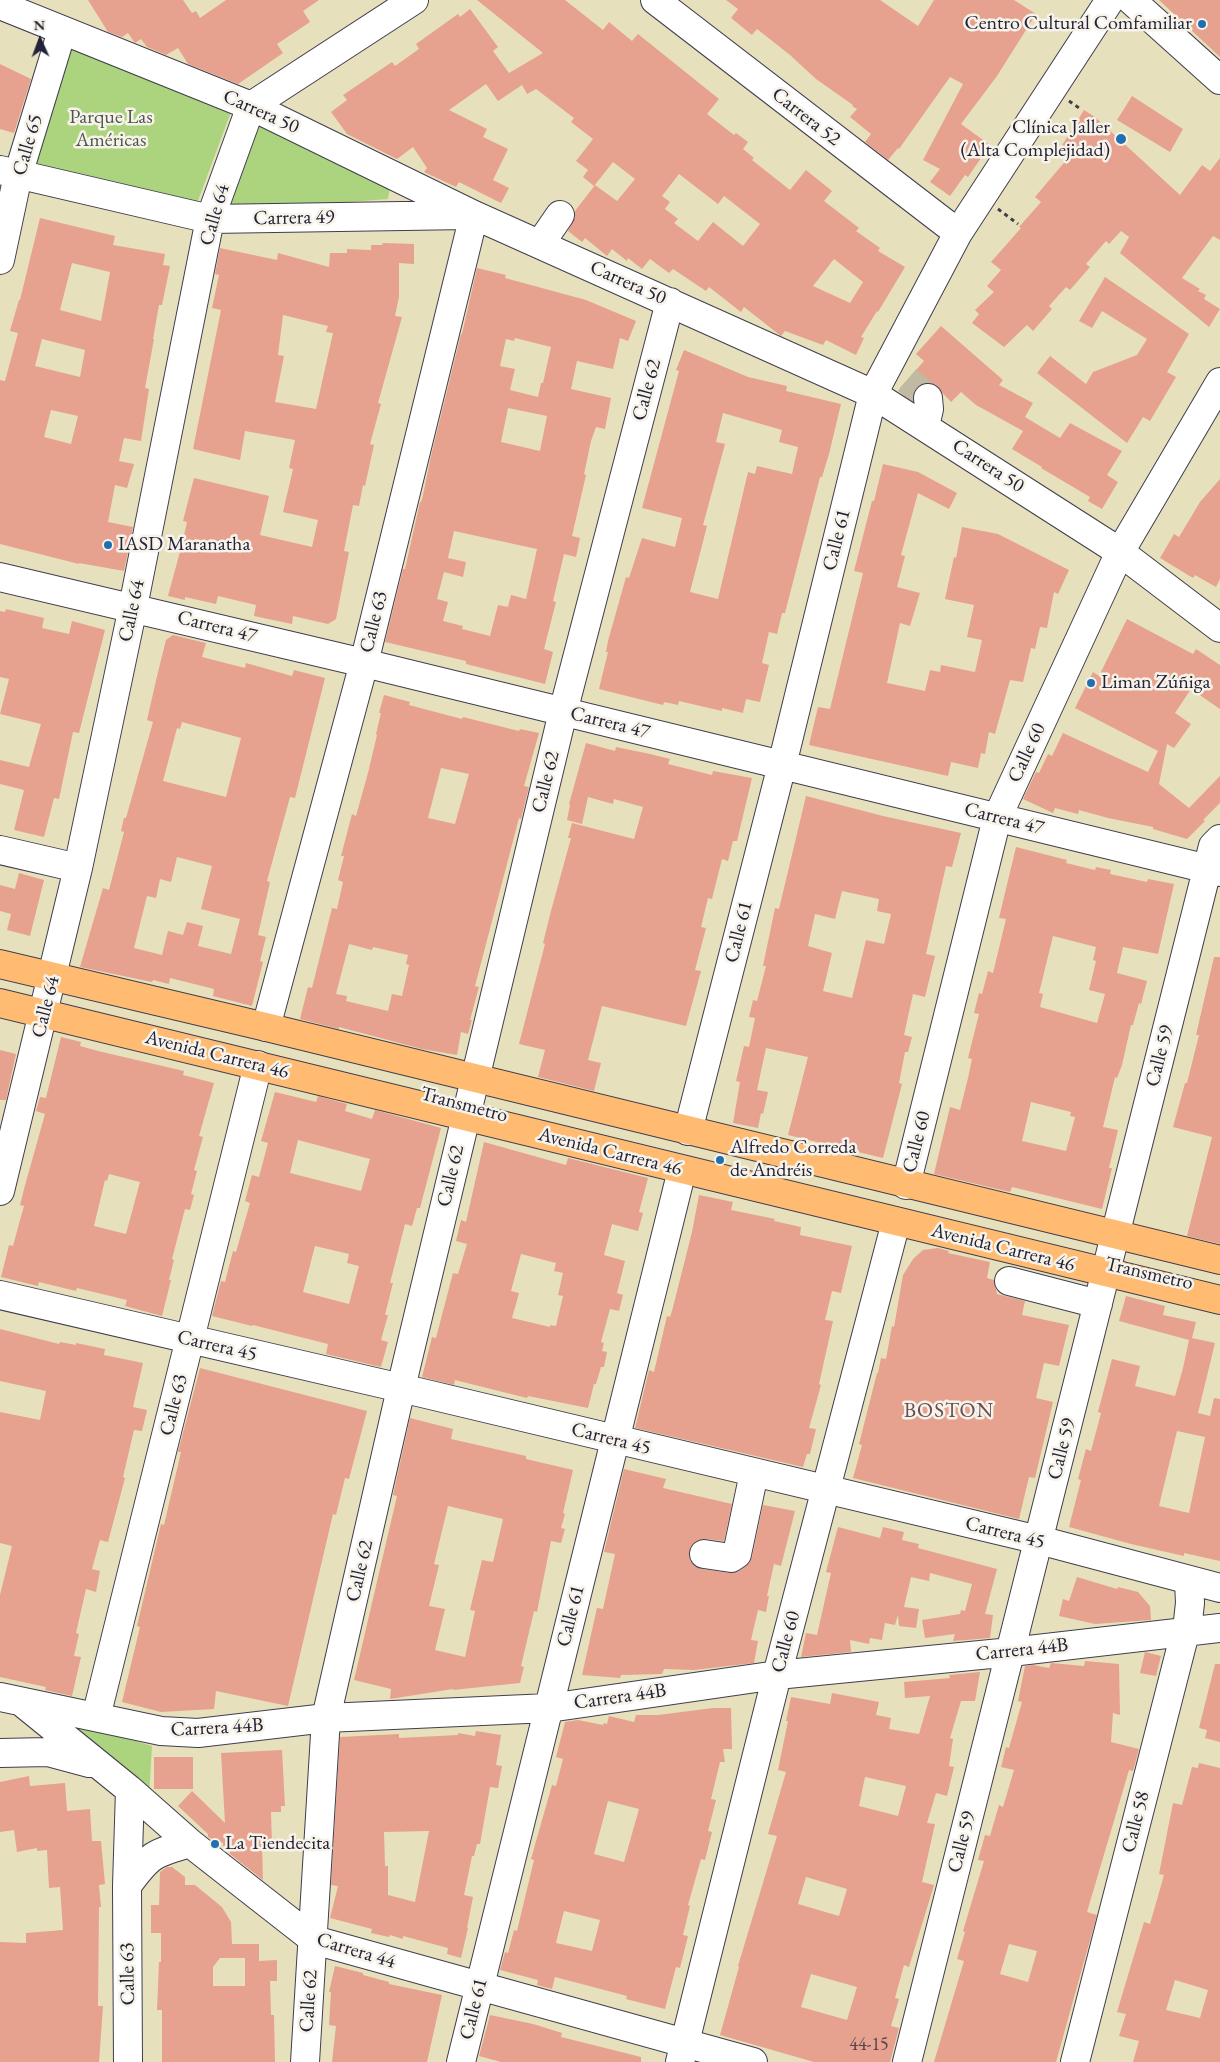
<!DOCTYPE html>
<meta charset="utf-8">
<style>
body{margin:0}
#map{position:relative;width:1220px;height:2062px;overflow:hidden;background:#e7e0bc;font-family:"EB Garamond",serif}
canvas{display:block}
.north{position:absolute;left:15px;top:15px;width:50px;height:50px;-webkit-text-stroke:4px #f7f3e8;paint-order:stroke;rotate:358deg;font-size:14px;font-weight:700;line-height:20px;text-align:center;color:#22223b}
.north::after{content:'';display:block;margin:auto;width:18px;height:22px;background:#22223b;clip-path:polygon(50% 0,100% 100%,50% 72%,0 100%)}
</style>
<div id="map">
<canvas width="1220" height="2062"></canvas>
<div class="north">N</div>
</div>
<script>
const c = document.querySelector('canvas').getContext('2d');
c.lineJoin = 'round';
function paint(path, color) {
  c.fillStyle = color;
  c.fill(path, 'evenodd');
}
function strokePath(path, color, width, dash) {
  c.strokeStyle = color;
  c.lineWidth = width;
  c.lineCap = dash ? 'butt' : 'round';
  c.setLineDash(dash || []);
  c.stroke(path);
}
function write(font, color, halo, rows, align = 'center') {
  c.font = font + ' "EB Garamond",serif';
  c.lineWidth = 5;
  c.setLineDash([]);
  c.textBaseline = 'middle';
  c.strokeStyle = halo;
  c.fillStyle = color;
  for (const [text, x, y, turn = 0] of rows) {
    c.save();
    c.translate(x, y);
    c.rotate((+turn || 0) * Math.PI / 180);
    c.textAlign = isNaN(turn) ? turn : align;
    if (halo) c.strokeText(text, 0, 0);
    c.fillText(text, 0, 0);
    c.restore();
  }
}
const green = new Path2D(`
 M68,47L232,109L195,209L31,178Z
 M254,117L391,182L388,199L221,212Z
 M61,1718L152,1746L149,1795Z`);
const building = new Path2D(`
 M88,0H183L192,13L196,11L200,18L226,0H319L303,11L310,22L277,44L283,53L238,84L188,64L178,48L166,55L147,47L141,39L135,43L128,33L122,37L108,32Z
 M477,0H565L603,30L609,22L632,41L638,34L719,99L707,114L734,135L736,133L748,142L743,149L754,158L752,160L790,190L806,170L832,191L824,201L859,228L856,231L880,248L878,251L905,267L878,312L877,311L861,337L864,338L856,355L826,340L823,345L785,331L781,336L744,307L741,312L709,287L706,291L673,269L669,273L650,259L642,269L628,258L627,261L612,249L607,256L585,238L582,242L568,231L575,217V211L595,185L617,201L635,179L613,162L594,186L583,177L588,170L576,161L593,139L571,122L574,118L536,89L527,94L522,85L498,101L486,84L449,110L487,129L483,137L508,149L493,180L509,188L501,203L459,182L456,187L424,172L427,168L413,147L397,159L347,134L331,112L347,100L343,95L392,62L395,66L419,49L416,44L458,14L460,17L470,9L498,47L493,51L509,73L543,53ZM679,174L718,204L724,196L760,224L743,246L713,222L698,241L674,223L678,219L665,209L670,202L662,196ZM834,259L863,282L850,303L813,286Z
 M726,0H880L918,26L934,0H1014L1036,14L997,76L961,124L990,145L968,177L965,175L950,196L930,182L940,169L923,160L963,84L950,77L899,149L898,148L888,160L865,142L871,134L850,117L857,109L852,106L853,105L816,79L790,55L757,29L752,35L731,18L738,9Z
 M1159,0H1220V57Z
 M0,64L31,79L14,133L0,129Z
 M1132,96L1183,129L1170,152L1117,120Z
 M1084,110L1095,117L1180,195L1202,165L1210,171L1220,158V240L1213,236L1182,278L1200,289L1198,291L1206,295L1204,299L1220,309L1209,327L1120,253L1129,237L1121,231L1109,244L1106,241L1086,264L1090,267L1070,290L1066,287L1049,306L1052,309L1033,331L1027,325L1004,347L972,323L979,314L975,310L994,292L987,286L1001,270L991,262L1021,228L1019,227L1041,202L1035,197L1068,158L1058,152Z
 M40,218L115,236L113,245L165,254L163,265L170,266L162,305H159L153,339H154L145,388L149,389L141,441L124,438L119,461L134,464L127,488L115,485L108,522L133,527L124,571L79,563V564L0,544V380L5,381L18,333L10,331L19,300H20ZM72,263L110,272L101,321L60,310ZM42,339L85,350L80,377L35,366ZM51,410L78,416L71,444L44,437Z
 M383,243L414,244V264L399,263V297L395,316L402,317L378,403L381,404L370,444L374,445L365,486L363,485L359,506L353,505L344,551L349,552L336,619L328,624L293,616L292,624L254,616L256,605L218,596L216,604L185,597V600L168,596L181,548L187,522L183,521L194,478L269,496L260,535L312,547L318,520L283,512L293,469L289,468L295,440L245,431L240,460L193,449L221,310L212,308L219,275L215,274L220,248L277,260L278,253L329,267L330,253H347V249L371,250V245H382ZM283,315L328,326L326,332L333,333L316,409L275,402L284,356L278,355Z
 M477,268L506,275L505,278L586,300L636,321L628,341L620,338L613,369L577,361L571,389L611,398L605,429L596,427L591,441L584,474L586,475L572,536L580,538L576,557L564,554L553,601L556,602L544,649L553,652L545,684L466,664V661L385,642L403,569H405L420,502H421L423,495L431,456L461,334H462ZM515,338L551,347L543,383H541L538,397L510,390L515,369L500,366L506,339L514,341ZM508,408L547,416L540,451L501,442ZM454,531L537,549L526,599L511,595L508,607L498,605L490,636L462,629L463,626L443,621L448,602L437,599L444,572L463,577L466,562L448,558Z
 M1105,277L1189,334L1167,372L1176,377L1150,421L1143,417L1127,443L1037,373L1050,356L1086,384L1093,372L1137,355L1147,339L1102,311L1092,328L1079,321Z
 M941,326L1003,380L999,385L1033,403L1025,417L1060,438L1070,423L1122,451L1107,475L1118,482L1102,509L1088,501L1090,497L1041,468L1042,467L1012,449L1023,431L976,405L961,392L951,402L934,384L926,383L919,386L914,392L912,399L900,388L924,361L916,354Z
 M684,350L748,377L787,386L786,391L841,404L829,454L822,477H820L785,613H782L777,634L769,632L762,663L769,665L760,702L746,699L743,713L722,708V711L679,701L678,705L664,702L663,705L599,689L608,652H606L608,641L626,577L629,578L642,538L675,547L682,518L642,508L679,371L676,370ZM723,413L782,430L779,442L798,447L792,474L757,466L755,474L748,472L718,599L690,592L707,526L703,525L725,444L716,442Z
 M883,464L918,472L957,493L949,509L918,493L901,555L905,556L897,587L920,593L910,626L900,623L887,683L925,691L930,670L940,672L941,665L975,672L982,640L967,637L974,605L945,599L954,557L956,558L962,527L998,534L1069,570L1058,594L1054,592L1047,628L1040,627L1035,649L1031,648L1023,682L1010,680L995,734L989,732L985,754L981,753L978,768L951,762L948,776L809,745L818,707L830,709L863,573L854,571L872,501H874Z
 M1220,479V579L1216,587L1195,575L1193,578L1160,558L1174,534L1179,537L1200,502Z
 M6,609L44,618L42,628L69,634L72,621L105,630L79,733L73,732L59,799L54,798L44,837L14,830L24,790L0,784V760L29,767L41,724L0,714L9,679L0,677V611L5,612Z
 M1127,619L1193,654L1196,649L1220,665V709L1191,689L1175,713L1191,724L1174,748L1167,744L1159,784L1189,808L1220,776V803L1203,820L1205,821L1187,839L1153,829V827L1108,818L1079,810L1078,814L1055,808L1053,813L1023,799L1036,772L1039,773L1048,754L1052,756L1063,733L1148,772L1158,751L1075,708L1093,672L1099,676Z
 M173,635L206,643L202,657L245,668L246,663L292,676L294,670L325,678L295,798L290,797L267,881L270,882L258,935L266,937L260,961L263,962L252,1006L213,996L214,989L170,978L169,984L153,980L152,982L80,967L103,888L109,890L124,832L121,831L124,818H126L153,722L147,720L158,672L166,640ZM182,722L241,738L226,797L163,781L177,728L180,729ZM177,857L212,866L201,909L240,919L231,954L198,946L203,926L187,922L183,935L168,931L162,955L134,948L147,896L156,898L160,879L171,882Z
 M384,695L410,702L409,705L462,719L463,717L519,731L520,729L539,733L524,786L529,787L521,819L519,818L475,986L479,987L470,1020H472L468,1034L461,1032L457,1055L422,1049L339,1027V1029L300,1019L308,987L312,988L332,908L337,909L343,882L338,880L344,856H341L352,814L356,816L368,773L377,735L376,734L381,713H379ZM441,768L469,774L455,824L428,818ZM349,944L372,950L373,947L408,955L406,964L409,965L402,996L392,994L388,1011L346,1001L347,996L336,994Z
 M586,743L615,751L616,747L650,754L670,759L668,764L712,775L713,771L752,778L737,841H733L728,861L722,859L712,899L708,898L701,927L706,928L695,970L701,971L686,1026L602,1006L588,1060L601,1063L594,1091L538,1077L545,1050L519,1044L545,944L543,943L551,911L571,838H568L572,823L634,839L643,807L614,799L613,804L588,797L582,824L567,820L570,805L569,804Z
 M806,796L883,816L961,833L952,867L946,866L926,954L935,956L925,997L913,994L904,1035L912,1037L908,1052H905L899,1083L902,1084L883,1158L788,1135L808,1057L766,1048L757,1090L768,1092L763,1114L761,1113L758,1128L733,1123L740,1082L736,1081L744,1046L749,1047L755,1018L749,1017L753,1000L757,1001L766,966H763L775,908L779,909ZM842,891L879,899L877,911L891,914L884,944L866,940L852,998L823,991L832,953L808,946L815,914L835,919Z
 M1016,847L1067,860L1066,863L1095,870L1096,867L1111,870L1110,874L1147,882L1148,879L1174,884L1158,954L1123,947L1117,973L1147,981L1141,1004L1139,1003L1133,1025H1131L1122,1065L1117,1078L1115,1077L1103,1127L1118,1130L1109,1168H1112L1102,1209L1012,1187L1010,1192L934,1174L950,1107L960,1110L968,1078L972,1059L968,1058L979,1014L974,1013L979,993L982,994L988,971L993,973L1006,919L999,918ZM1053,936L1096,947L1093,960L1096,961L1089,990L1105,994L1097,1023L1040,1007L1043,994L1039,993ZM1031,1102L1071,1112L1070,1116L1075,1117L1066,1151L1022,1141Z
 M19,873L44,880L30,936L7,930L11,914L0,911V885L15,889Z
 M1214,957H1220V1244L1187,1236L1212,1137L1173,1127L1185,1083H1187L1199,1035H1196Z
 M61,1037L81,1042L80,1046L98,1051L184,1071L183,1075L214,1083L199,1136L203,1137L194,1170L197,1171L191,1194L194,1195L190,1210L185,1209L172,1259L174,1260L169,1280H171L162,1316L125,1306L127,1300L77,1288L76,1291L39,1282L38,1286L1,1277L9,1245L13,1246L20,1220L24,1206L20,1205L24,1189L45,1114L36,1111L40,1097L46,1098ZM109,1174L140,1182L126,1234L94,1226L105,1180L107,1181Z
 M0,1050L16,1054L6,1100H0Z
 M275,1092L316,1102L318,1096L347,1104L345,1111L372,1119L375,1110L441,1128L420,1208H417L412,1226L405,1224L390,1283H393L385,1315H388L381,1340L388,1342L381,1367L326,1354L328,1344L253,1325L252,1326L212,1316L221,1281L225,1282L233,1251L236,1252L250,1203L245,1201L252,1175L259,1177L268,1143L261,1141ZM298,1140L370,1159L361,1191L290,1173ZM315,1246L349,1254L347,1263L359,1266L349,1304L303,1292Z
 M484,1142L566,1165L568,1158L648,1178L639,1212L643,1213L638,1231L612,1224L604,1255L625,1261L617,1293L623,1295L619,1311L610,1309L601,1342L604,1343L602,1351L607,1352L604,1367H601L596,1384H594L588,1408L528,1396L527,1398L455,1380L454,1385L422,1377L432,1337L436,1338L453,1273L458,1274L467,1244L456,1241L461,1220L466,1222ZM521,1254L556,1263L554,1271L563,1273L558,1295L563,1296L556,1326L550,1325V1327L512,1318L519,1293L511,1291Z
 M699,1195L733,1202L731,1210L775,1219L774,1221L801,1227L800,1235L852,1246L841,1293L832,1291L825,1320L833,1321L819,1384L821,1385L809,1428L816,1429L810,1454H807L803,1467L635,1428L649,1370L654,1372L667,1316L670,1317L672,1311L692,1232Z
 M938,1248L949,1251L948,1253L990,1262L987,1278L994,1280L997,1294L1025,1301L1022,1315L1069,1325L1059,1366L1044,1363L1036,1398L1053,1402L1035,1478L1029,1477L1019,1519L853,1478L862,1445L859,1444L877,1373H878L881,1358L886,1359L892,1326L894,1327L903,1275L913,1259L923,1250Z
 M1126,1296L1165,1306L1163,1315L1196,1322L1192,1338L1215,1343L1198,1413L1210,1416L1214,1398L1220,1399V1561L1184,1553V1556L1131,1544L1069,1527L1081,1480L1078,1479L1086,1449L1091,1451L1101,1413L1098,1412L1112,1359L1140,1366L1135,1386L1175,1396L1183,1368L1189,1340L1119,1321ZM1177,1431L1205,1437L1189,1513L1159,1506Z
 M0,1329L59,1344L60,1342L76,1345V1343L105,1349L104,1355L143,1363L133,1407L147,1410L142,1431L134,1430L123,1477L125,1478L108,1542L100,1540L92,1569L100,1571L96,1592L86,1589L76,1633L79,1634L74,1656L81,1657L72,1696L45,1690L46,1687L0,1677V1595L12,1546L0,1543V1412L40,1420L46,1391L0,1381Z
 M200,1368L367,1411L349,1479L345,1478L336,1515L333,1514L288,1706L216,1691L214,1709L161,1712L122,1702L140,1627L137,1626L161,1524L164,1525L181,1452H178Z
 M410,1418L453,1429L451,1439L526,1456V1459L573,1470L563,1513L565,1514L561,1528L565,1529L561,1543L551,1541L537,1612L534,1611L521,1666L524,1667L520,1683L453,1690V1689L390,1699L391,1689L354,1680L397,1496L393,1495ZM448,1506L503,1519L493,1562L482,1560L470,1610L475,1611L465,1657L435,1650L445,1609L429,1606L439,1565L434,1564Z
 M624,1469L666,1479L663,1488L732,1504L724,1541L706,1539L698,1540L692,1545L689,1552L690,1560L695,1566L702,1569L729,1573L739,1571L746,1566L752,1557L763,1505L795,1511L781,1566L774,1564L767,1596H769L766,1612L758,1610L751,1640L758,1641L754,1663L694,1670L664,1669L662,1674L621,1675L620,1678L582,1675L597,1608L603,1609L615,1554L604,1552Z
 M838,1527L880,1538L883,1527L904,1532L902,1540L919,1544L918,1548L997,1569L985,1614L993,1615L990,1638L953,1641L955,1634L925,1638L922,1620L960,1614L961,1610L965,1611L972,1584L930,1573L929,1581L911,1577L904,1607L919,1609L916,1628L899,1626L898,1615L895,1625L885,1623L882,1640L870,1638L869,1644L850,1640L851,1652L801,1657L806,1633L817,1635L831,1573L826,1572Z
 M1077,1577L1117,1589L1118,1587L1138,1592L1150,1606L1151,1620L1095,1624L1059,1616L1063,1599L1069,1601Z
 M1145,1652L1161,1656L1156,1676L1140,1673Z
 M1085,1661L1119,1664L1120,1715L1113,1713L1111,1742L1139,1749L1133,1771L1129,1770L1087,1912L1097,1915L1056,2062H934L964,1961L957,1959L965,1932L963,1931L984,1861L978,1860L985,1835L990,1836L999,1805L1003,1807L1014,1770L1001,1767L1006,1747L1009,1748L1022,1702L1018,1701L1025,1666L1033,1665L1049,1668L1051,1663L1084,1666ZM1009,1944L1037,1951L1028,1982L1000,1974Z
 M1215,1664H1220V1742L1205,1738L1207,1730L1199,1728Z
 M980,1672L975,1701H961L950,1738L953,1739L949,1766L954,1767L947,1796L936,1793L927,1823L935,1824L922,1882L934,1885L909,1967L904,1965L895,1998L899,1999L891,2026L899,2028L890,2062H814L720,2035L739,1967L738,1966L777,1836L768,1834L786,1772L778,1770L788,1721H786L791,1697L830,1704L832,1693L879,1702L876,1715L891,1718L889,1729L919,1734L930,1696L905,1698L904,1682L950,1678L949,1675ZM865,1777L906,1786L898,1816L859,1806ZM806,1877L847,1889L839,1916L798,1904ZM811,1974L857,1987L847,2020L801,2007Z
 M713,1708H731L732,1749H723L725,1762H720L711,1799L716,1800L708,1831L712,1832L705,1860L701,1859L688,1905L690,1906L683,1935L688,1936L680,1968L676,1967L665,2009L626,1999L627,1996L555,1977L552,1989L537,1985L538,1980L500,1970L505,1952L508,1953L514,1930L517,1931L534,1860L531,1859L552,1785L556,1786L563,1759L556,1757L565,1722L578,1720L603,1725L604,1723L607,1724L609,1716L634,1722L636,1715H658ZM608,1801L639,1809L624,1862L594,1854ZM564,1911L600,1920L592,1951L556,1943Z
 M476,1731L501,1735L496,1765L502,1766L498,1788L490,1787L480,1844H477L474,1856H472L464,1895L473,1897L467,1928H468L461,1958L447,1954L448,1948L403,1936V1939L390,1935L389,1937L371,1933L372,1929L330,1918L338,1886L331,1885L340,1737L399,1734V1738L458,1735V1733L475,1736ZM429,1831L415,1902L388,1895V1866H385L384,1832Z
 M282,1750L285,1806H281V1812H271L272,1845H262L263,1880L230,1854V1846H223V1843L208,1837V1834L178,1806L192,1791L225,1823L221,1753Z
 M154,1757H193V1789H154Z
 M1199,1763L1220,1768V2062H1133L1139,2041L1119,2036L1126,2014L1117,2012L1144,1922L1150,1924L1164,1875L1159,1874L1173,1803L1182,1805L1192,1767L1198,1768ZM1175,1980L1208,1990L1200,2018L1166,2010Z
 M29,1776L30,1786L65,1783L67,1811L90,1809L92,1841H101L105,1884L99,1885L101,1907H99L98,2006H103L99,2062H0V1942L26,1943V1933L63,1930L60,1887L49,1888L47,1850L37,1851V1848L17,1852L14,1830L0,1832V1782Z
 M167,1867H172L185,1877V1885H195L222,1907L231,1922L232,1944H259V1961L277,1960V1981H270L271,2015H274L275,2062H162V2010H157L159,1962H161V1933H151V1905H159L160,1872ZM220,1958H245V1986H213V1967Z
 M335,1966L363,1973V1975L389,1982V1984L442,1995L427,2062H332L336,2026L329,2025L331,1992H329Z
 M490,2015L533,2024L562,2033L561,2037L641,2057V2062H501L479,2056Z`);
const minorTunnel = new Path2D(`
 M907,380L928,398`);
const path = new Path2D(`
 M1069,101L1079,108
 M998,209L1018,224`);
const minor = new Path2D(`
 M655,0L958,233
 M1131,0L1220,80
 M0,5L251,106L474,215L873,394L1120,552L1220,628
 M0,170L210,219L468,215
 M540,244L560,215
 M0,260L18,175L62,31
 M925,426L929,409L928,398
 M0,577L364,663L1220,872
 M0,850L78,868
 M266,1027L364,663L474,215
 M688,1131L782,765L873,394L958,233L1110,0
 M906,1185L997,818L1120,552L1220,382
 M0,1191L78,868L133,607L210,219L251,106L414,0
 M1009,1281L1098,1304
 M0,1295L401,1388L1039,1540L1220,1588
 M704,1554L731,1558L737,1554L754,1473
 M0,1697L161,1731L198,1733L326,1718L549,1708L777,1675L1011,1652L1220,1628
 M24,1704L130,1790L190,1843L314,1940L753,2062
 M96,1717L258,1065
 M0,1753L48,1752L89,1763
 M127,1886C149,1855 154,1853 190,1843
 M128,2062L127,1886L130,1790
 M305,2062L326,1718L405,1371L563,712L670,302
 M461,2062L682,1170
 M680,2062L777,1675L896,1222
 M907,2062L1213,846L1220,839
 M1075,2062L1188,1621L1190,1603L1189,1581`);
const major = new Path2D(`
 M0,964L266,1027L1220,1260
 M0,1003L1220,1300`);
const markers = [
 [1202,24,5,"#1f6fb2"],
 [1121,139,6,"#1f6fb2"],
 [108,545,5,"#1f6fb2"],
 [1091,683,5,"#1f6fb2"],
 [720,1160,5,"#1f6fb2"],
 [215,1844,5,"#1f6fb2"]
];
const numberNames = [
 ["44-15",869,2045]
];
const poiNames = [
 ["Centro Cultural Comfamiliar",1192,24,"right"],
 ["Clínica Jaller",1110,128,"right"],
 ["(Alta Complejidad)",1110,151,"right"],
 ["IASD Maranatha",118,545],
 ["Liman Zúñiga",1101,683],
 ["Alfredo Correda",730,1148],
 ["de Andréis",730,1171],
 ["La Tiendecita",225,1844]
];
const streetNames = [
 ["Carrera 50",261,112,24],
 ["Carrera 52",806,117,38],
 ["Calle 65",28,145,-74],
 ["Calle 64",215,215,-74],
 ["Carrera 49",294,218,-1],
 ["Carrera 50",628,283,24],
 ["Calle 62",647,390,-75],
 ["Carrera 50",988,466,33],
 ["Calle 61",837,540,-76],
 ["Calle 64",132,611,-78],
 ["Calle 63",374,622,-76],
 ["Carrera 47",217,627,14],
 ["Carrera 47",610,723,14],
 ["Calle 60",1027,753,-65],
 ["Calle 62",546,782,-76],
 ["Carrera 47",1004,819,14],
 ["Calle 61",739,932,-76],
 ["Calle 64",46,1007,-76],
 ["Avenida Carrera 46",217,1055,14],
 ["Calle 59",1160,1056,-76],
 ["Transmetro",464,1105,15],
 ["Calle 60",917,1142,-76],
 ["Avenida Carrera 46",610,1152,14],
 ["Calle 62",451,1176,-77],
 ["Avenida Carrera 46",1003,1248,14],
 ["Transmetro",1149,1274,13],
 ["Carrera 45",217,1346,13],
 ["Calle 63",174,1405,-76],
 ["Carrera 45",611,1439,14],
 ["Calle 59",1062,1449,-76],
 ["Carrera 45",1005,1533,14],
 ["Calle 62",360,1571,-77],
 ["Calle 61",571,1616,-76],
 ["Calle 60",786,1642,-75],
 ["Carrera 44B",1022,1650,-6],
 ["Carrera 44B",620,1697,-8],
 ["Carrera 44B",217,1728,-3],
 ["Calle 58",1136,1822,-76],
 ["Calle 59",962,1842,-76],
 ["Carrera 44",356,1951,17],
 ["Calle 63",128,1974,-91],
 ["Calle 62",309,2001,-86],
 ["Calle 61",474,2009,-76]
];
const parkNames = [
 ["Parque Las",111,118],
 ["Américas",111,141]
];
const neighbourhoodNames = [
 ["BOSTON",949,1411]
];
paint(green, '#acd37e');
paint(building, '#e7a18f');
strokePath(minorTunnel, '#c0baa2', 28, [28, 14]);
strokePath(minor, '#403e4e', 30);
strokePath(major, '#403e4e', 30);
strokePath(path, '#403e4e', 3, [4, 4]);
strokePath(minor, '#fff', 28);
strokePath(major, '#ffbb71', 28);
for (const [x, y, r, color] of markers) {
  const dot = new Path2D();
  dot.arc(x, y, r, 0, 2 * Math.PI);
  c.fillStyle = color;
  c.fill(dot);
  strokePath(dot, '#f7f3e8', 2);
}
write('18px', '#534250', null, numberNames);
write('20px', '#22223b', '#f7f3e8', poiNames, 'left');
write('20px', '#22223b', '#f7f3e8', streetNames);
write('20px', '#4b574f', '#f7f3e8', parkNames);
c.letterSpacing = '1px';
write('21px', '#674e58', '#f7f3e8', neighbourhoodNames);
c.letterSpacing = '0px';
</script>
